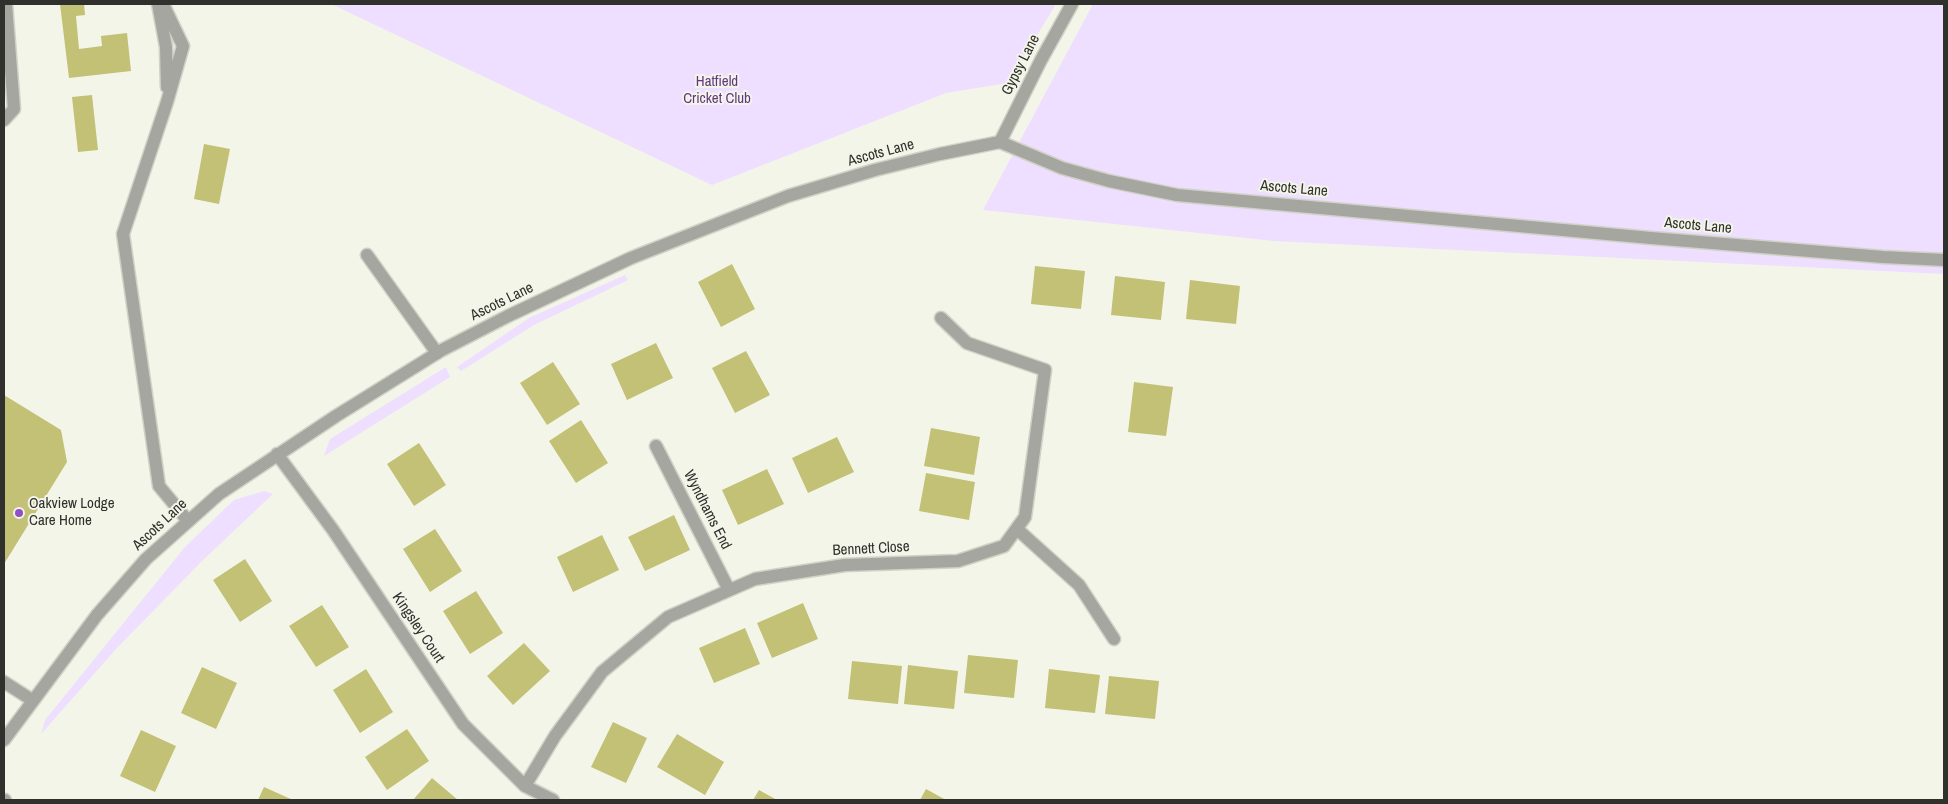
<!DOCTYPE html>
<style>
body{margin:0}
#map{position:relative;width:1948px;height:804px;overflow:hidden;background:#f4f5e9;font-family:"Archivo Narrow",sans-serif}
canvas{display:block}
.frame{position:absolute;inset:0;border:5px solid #30302c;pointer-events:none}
</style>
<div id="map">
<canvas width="1948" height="804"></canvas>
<div class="frame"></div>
</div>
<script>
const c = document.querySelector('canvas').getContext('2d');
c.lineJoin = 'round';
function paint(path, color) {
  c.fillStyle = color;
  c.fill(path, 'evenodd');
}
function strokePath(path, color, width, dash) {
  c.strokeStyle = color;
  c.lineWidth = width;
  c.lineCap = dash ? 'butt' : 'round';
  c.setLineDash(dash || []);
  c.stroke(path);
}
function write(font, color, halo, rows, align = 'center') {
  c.font = font + ' "Archivo Narrow",sans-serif';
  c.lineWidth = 4;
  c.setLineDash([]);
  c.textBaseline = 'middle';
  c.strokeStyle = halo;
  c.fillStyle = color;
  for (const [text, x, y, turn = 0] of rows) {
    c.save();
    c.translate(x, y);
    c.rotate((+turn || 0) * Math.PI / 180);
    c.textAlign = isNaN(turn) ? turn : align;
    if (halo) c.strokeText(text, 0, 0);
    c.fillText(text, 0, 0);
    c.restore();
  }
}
const green = new Path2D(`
 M331,4H1056L1008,83L946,93L712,185Z
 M1093,4H1944V274L1274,241L983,210Z
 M625,275L628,280L534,325L461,371L457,367L529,318Z
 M446,367L450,377L324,456L330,439Z
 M264,491L273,494L202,561L117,648L41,734L45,720L185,547L234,500Z`);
const building = new Path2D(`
 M60,4H84L85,15L76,16L79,49L102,46L101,36L127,33L131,71L69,78Z
 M92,95L98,150L78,152L72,97Z
 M204,144L230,149L219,204L194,199Z
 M732,264L755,309L721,327L698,282Z
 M1035,266L1085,271L1081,309L1031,304Z
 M1115,276L1165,282L1161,320L1111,315Z
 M1190,280L1240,286L1236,324L1186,319Z
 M656,343L673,378L627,400L611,364Z
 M746,351L770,395L735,413L712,368Z
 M553,362L580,404L547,425L520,383Z
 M1134,382L1173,387L1166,436L1128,432Z
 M4,395L61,430L67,462L4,564Z
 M581,420L608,463L576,483L549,441Z
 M931,428L980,437L974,475L924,466Z
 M837,437L854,472L808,493L792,458Z
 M419,443L446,485L414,506L387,464Z
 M767,469L784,504L738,525L722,490Z
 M926,473L975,482L969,520L919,511Z
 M674,515L690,550L645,571L628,537Z
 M435,529L462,571L430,592L403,549Z
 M602,535L619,570L573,592L557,557Z
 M245,559L272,601L240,622L213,580Z
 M476,591L503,633L470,654L443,611Z
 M803,603L818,639L772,658L757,623Z
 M322,605L349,647L316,667L289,626Z
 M745,628L760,664L714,683L699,648Z
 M524,643L550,671L513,705L487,676Z
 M968,655L1018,660L1014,698L964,693Z
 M852,661L902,666L898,704L848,699Z
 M908,665L958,671L954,709L904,704Z
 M202,667L237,683L216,729L181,713Z
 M366,669L393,712L360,733L333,690Z
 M1049,669L1100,675L1095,713L1045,708Z
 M1109,676L1159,681L1155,719L1105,714Z
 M613,722L647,738L626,783L591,767Z
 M407,729L429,761L387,790L365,757Z
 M141,730L176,746L155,792L120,776Z
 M677,734L724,762L705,795L657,767Z
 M432,778L458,800H413Z
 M264,787L293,800H258Z
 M926,789L946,800H920Z
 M759,790L777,800H753Z`);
const lane = new Path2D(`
 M158,4L166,47L167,87
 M163,4L183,46L167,102L123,234L159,486L188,521
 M4,120L14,109L6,4
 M367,255L437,353
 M1017,529L1079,585L1114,639`);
const street = new Path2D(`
 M1000,142L1041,60L1072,4
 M656,446L729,590
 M277,454L333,530L463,724L525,786L553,800
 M4,682L32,700
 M4,740L97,615L146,559L219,494L336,416L442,350L508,316L631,258L788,196L875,170L940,154L1000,142L1062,168L1109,181L1177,195L1651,238L1883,257L1944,260
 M525,786L555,736L602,672L668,617L755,579L845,565L958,561L1004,546L1025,517L1045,370L967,343L941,318
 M4,800H5`);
const markers = [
 [19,513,5,"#904fc4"]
];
const streetNames = [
 ["Gypsy Lane",1021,65,-63],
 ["Ascots Lane",881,153,-15],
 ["Ascots Lane",1294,189,5],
 ["Ascots Lane",1698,226,5],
 ["Ascots Lane",502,302,-26],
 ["Wyndhams End",707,510,63],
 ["Ascots Lane",160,525,-43],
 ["Bennett Close",871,549,-3],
 ["Kingsley Court",418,628,56]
];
const parkNames = [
 ["Hatfield",717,82],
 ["Cricket Club",717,99]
];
const poiNames = [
 ["Oakview Lodge",29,504],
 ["Care Home",29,521]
];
paint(green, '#eedeff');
paint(building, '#c2c176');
strokePath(lane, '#d1d2c7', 15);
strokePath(street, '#d1d2c7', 15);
strokePath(lane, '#a6a6a1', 12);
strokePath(street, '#a6a6a1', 12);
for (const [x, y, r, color] of markers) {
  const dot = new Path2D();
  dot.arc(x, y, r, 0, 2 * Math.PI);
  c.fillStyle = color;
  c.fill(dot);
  strokePath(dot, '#f4f5e9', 2);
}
write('15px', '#30302c', '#f4f5e9', streetNames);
write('15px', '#613683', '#f4f5e9', parkNames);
write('15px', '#30302c', '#f4f5e9', poiNames, 'left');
</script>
